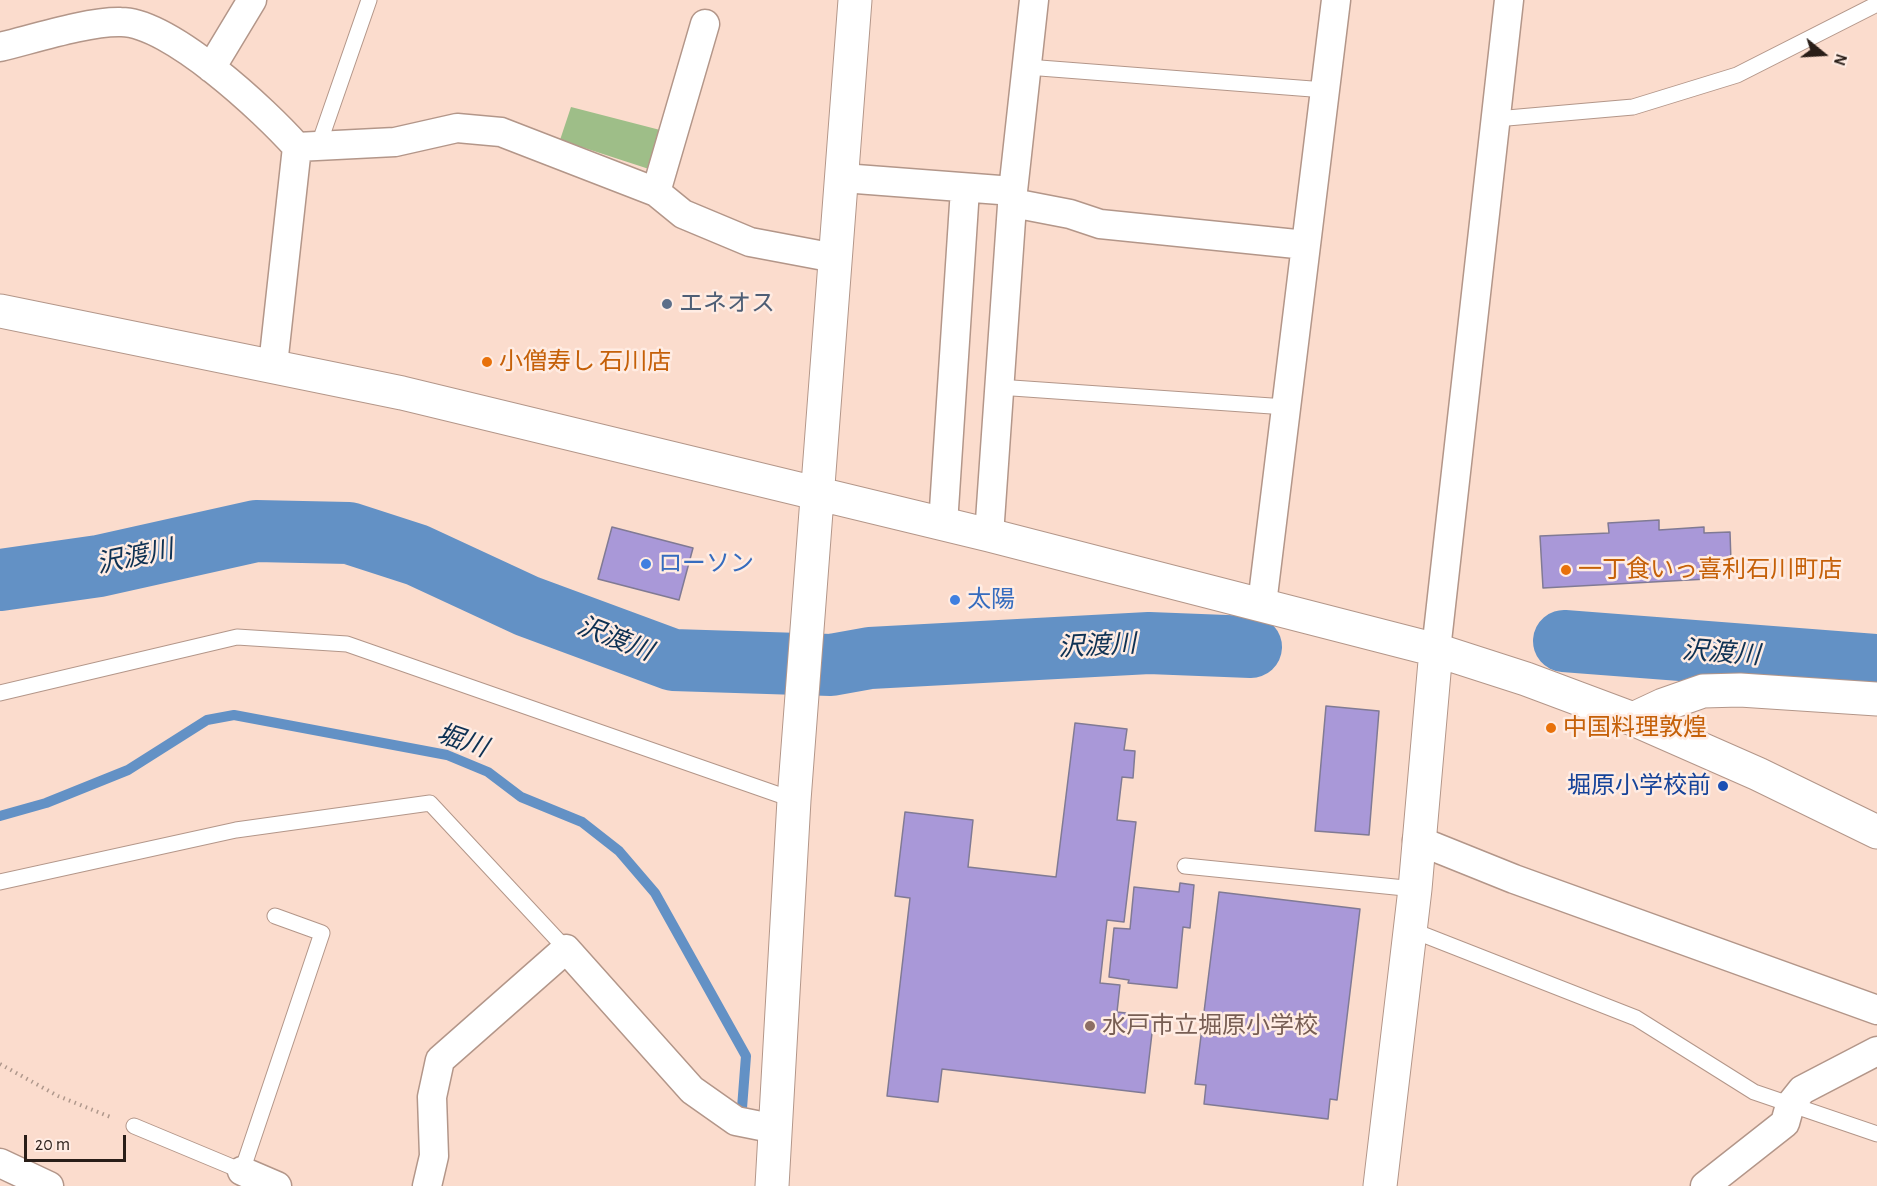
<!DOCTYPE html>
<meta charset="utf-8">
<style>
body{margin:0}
#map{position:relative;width:1877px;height:1186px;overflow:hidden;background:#fbdccd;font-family:"Alegreya Sans",sans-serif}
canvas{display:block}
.north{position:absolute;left:1793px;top:24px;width:60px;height:60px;-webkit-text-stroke:4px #ffece3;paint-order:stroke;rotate:108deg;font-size:16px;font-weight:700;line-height:24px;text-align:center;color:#291e18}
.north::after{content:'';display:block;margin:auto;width:21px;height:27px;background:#291e18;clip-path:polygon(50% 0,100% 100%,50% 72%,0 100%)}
.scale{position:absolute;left:24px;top:1135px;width:102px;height:27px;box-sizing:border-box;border:3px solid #291e18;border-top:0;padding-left:8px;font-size:18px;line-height:21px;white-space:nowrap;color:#291e18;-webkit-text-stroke:4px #ffece3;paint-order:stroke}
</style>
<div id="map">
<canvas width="1877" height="1186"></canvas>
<div class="north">N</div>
<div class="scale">20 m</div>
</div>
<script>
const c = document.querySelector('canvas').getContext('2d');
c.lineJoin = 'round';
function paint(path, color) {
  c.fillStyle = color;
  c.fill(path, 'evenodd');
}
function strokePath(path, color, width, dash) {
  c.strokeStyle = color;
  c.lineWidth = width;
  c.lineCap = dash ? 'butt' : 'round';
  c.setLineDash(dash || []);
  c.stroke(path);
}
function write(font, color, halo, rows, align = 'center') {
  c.font = font + ' "Alegreya Sans","Noto Sans JP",sans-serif';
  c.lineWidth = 5;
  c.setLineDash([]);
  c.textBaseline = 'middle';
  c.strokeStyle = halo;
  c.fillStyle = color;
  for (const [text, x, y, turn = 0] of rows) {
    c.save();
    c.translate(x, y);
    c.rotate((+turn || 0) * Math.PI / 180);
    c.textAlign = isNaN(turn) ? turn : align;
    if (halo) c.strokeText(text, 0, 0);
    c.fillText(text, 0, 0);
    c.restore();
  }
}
const green = new Path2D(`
 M571,107L664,131L652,170L560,140Z`);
const stream = new Path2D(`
 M0,816L46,803L128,770L207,720L234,715L447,755L488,772L521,797L582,822L619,851L655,893L746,1056L742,1108`);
const river = new Path2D(`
 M0,580L99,566L256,531L349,533L417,555L527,606L673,660L831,665L870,658L1149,643L1251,647
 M1564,641L1877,665`);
const building = new Path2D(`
 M1659,520V530L1704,527V533L1730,532L1731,562L1706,564L1707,579L1543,588L1540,536L1609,533L1608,523Z
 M612,527L693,548L679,600L598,579Z
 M1326,706L1379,711L1369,835L1315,831Z
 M1075,723L1127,729L1124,750L1135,751L1133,778L1122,777L1117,820L1136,822L1124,922L1107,920L1100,983L1120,985L1117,1012L1154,1016L1145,1093L942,1069L938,1102L887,1096L910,898L895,896L905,812L973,820L968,867L1056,877Z
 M1180,883L1194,885L1190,928L1183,927L1177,988L1128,983L1129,980L1109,977L1114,928L1130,929L1134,887L1179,892Z
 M1219,892L1360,909L1337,1100L1330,1099L1328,1119L1204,1104L1206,1085L1195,1084Z`);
const path = new Path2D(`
 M0,1064L58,1096L113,1118`);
const lane = new Path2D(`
 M1040,68L1325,90
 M1496,119L1633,107L1737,75L1877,4
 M318,147L369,0
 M998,387L1286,407
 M0,693L237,637L347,644L794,800
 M1185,866L1415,889
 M0,882L236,830L430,803L566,949
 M1409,929L1636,1018L1754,1092L1877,1134
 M134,1126L242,1171L322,933L275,916`);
const street = new Path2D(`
 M0,47C33,39 89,21 121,22C170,22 265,111 297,147L273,365
 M211,68L252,0
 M297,147L395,142L457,128L501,132L656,192L683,214L750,242L835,258
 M843,178L1013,191
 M656,192L705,24
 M1013,203L1070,214L1100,224L1306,245
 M943,524L965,189
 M989,535L1013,191L1034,0
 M1262,604L1336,0
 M1436,650L1509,0
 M1417,840L1514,879L1877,1010
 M0,1163L49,1186
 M242,1171L277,1186
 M427,1186L434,1156L432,1097L440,1060L566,949L692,1090L736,1121L776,1129
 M1705,1186L1785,1123L1790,1105L1802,1090L1877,1051`);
const secondary = new Path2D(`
 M0,311L402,393L989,535L1436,650L1526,679L1633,719L1758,774L1877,832
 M1633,719L1663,705L1703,691L1740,690L1877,699
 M772,1186L794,800L855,0
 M1380,1186L1415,889L1436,650`);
const markers = [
 [667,304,6,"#5c6f8a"],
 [487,362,6,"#e8710a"],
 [646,564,6,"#3f7fe0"],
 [1566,570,6,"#e8710a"],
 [955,600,6,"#3f7fe0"],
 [1551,728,6,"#e8710a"],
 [1723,786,6,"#1a4fb4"],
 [1090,1026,6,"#8d6e63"]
];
const serviceNames = [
 ["エネオス",679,304]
];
const foodNames = [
 ["小僧寿し 石川店",499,362],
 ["一丁食いっ喜利石川町店",1578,570],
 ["中国料理敦煌",1563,728]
];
const shopNames = [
 ["ローソン",658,564],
 ["太陽",967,600]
];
const transitNames = [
 ["堀原小学校前",1711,786]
];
const educationNames = [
 ["水戸市立堀原小学校",1102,1026]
];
const waterNames = [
 ["沢渡川",135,557,-12],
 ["沢渡川",615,639,21],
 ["沢渡川",1097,646,-3],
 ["沢渡川",1721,653,4],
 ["堀川",462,741,19]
];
paint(green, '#9ebe88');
strokePath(stream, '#6391c5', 10);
strokePath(river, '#6391c5', 62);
paint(building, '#a998d8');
strokePath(building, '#807a94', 1.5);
strokePath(lane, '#b39689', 17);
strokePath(street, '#b39689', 31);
strokePath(secondary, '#b39689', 35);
strokePath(path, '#af988c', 4, [1.5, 4.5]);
strokePath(lane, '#fff', 15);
strokePath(street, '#fff', 28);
strokePath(secondary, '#fff', 33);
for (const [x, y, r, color] of markers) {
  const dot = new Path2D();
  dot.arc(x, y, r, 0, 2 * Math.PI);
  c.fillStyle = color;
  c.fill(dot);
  strokePath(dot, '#ffece3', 2);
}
write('24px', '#4e5e75', '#ffece3', serviceNames, 'left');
write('24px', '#c56008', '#ffece3', foodNames, 'left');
write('24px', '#366cbe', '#ffece3', shopNames, 'left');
write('24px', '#164399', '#ffece3', transitNames, 'right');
write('24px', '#785e54', '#ffece3', educationNames, 'left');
write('italic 26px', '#0e3153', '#ffece3', waterNames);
</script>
